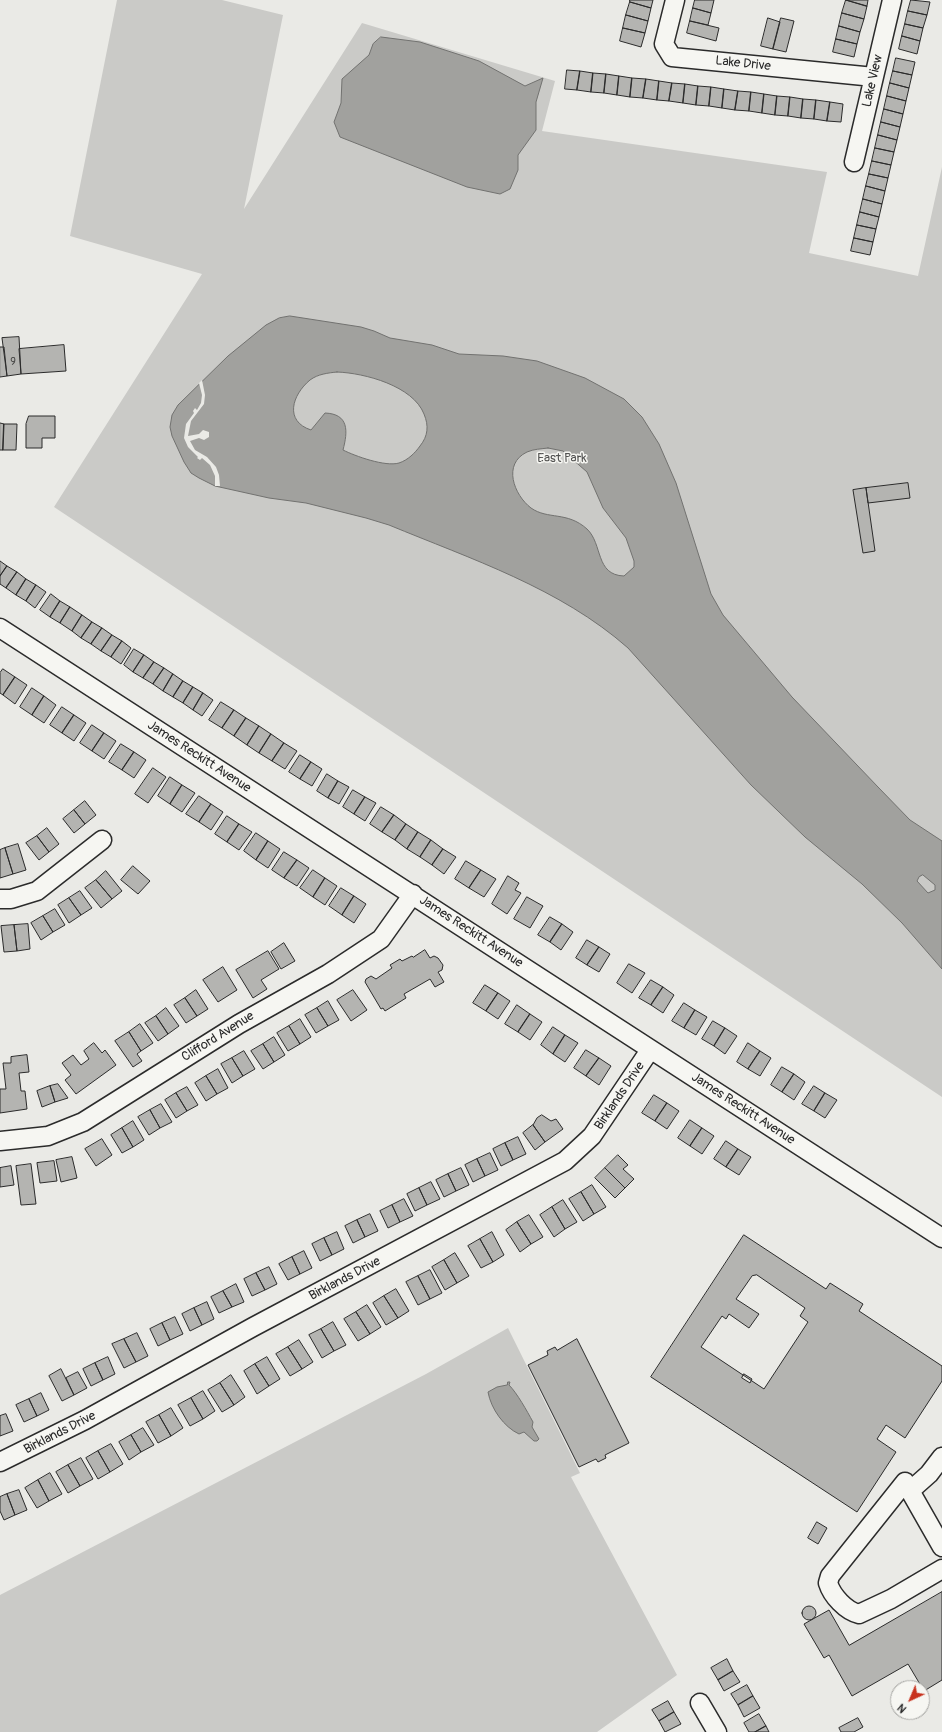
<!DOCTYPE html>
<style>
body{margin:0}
#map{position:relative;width:942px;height:1732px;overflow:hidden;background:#eaeae6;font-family:Pangolin,sans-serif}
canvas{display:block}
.north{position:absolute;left:890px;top:1680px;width:40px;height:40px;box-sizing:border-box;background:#f6f6f2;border:1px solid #a5a5a2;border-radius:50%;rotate:224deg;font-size:11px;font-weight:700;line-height:16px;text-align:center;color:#2b2b2b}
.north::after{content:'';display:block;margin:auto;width:14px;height:18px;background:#c8321e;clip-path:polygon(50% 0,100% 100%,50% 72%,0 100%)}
</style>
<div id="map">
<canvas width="942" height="1732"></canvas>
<div class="north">N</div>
</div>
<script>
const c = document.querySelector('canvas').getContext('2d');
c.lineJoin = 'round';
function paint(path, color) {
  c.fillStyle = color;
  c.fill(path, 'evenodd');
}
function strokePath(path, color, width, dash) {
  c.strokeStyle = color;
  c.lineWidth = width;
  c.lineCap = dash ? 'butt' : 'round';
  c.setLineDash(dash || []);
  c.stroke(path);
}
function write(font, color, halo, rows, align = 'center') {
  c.font = font + ' Pangolin,sans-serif';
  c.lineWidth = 3;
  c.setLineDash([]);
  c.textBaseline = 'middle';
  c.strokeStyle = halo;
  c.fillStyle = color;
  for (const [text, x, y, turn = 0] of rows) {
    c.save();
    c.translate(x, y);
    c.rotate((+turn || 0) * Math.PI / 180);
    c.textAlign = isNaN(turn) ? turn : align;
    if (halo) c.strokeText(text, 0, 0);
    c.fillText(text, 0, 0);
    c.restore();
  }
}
const green = new Path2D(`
 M117,0H222L283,15L244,209L362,23L555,81L542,131L827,172L809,253L918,276L942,167V1097L54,507L202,274L70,236Z
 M508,1328L580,1473L571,1477L677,1675L597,1732H0V1595L426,1374Z`);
const water = new Path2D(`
 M381,37L420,42L479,61L525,86L543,78L536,102V130L518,155V170L510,189L500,194L467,187L340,137L334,122L341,103L342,79L369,55L373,44Z
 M290,316L361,327L374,331L390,338L432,345L459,354L503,356L537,361L585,378L624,399L642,417L659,444L676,483L711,594L723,615L792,697L878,787L910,820L942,841V969L902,923L862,884L805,837L751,785L628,648C560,588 471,559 389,525L366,518L306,503L269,498L215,486L199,478L191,473L184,462L172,436L170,427L172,415L178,405L228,356L266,325L279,318ZM337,372C365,373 413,386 424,414C429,426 428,436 420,446C415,453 408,460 399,463C385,467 355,456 343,450C348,431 349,414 325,413L311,430C284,421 292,395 310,380C318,374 328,373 337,372ZM548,448L563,451L587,472L603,508L626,538L634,561V567L624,576C595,575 603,544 587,529C567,511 548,520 531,508C514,495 502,464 527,452C534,449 541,449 548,448ZM923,875L935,885V890L928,893L917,881L919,877Z
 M508,1382H510L509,1385C517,1393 527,1411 533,1422L532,1427L539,1439L537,1441H534L524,1432L519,1434C504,1427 491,1409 488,1392L497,1387L507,1385Z`);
const pier = new Path2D(`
 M202,380L205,395L204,404L191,421L188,436L199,434L203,430L209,432V437L204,440L199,438L190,441L195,450L207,457L216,467L219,475L220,486H215V476L210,465L202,458L200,460L197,458L198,457L188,447L184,438L186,424L194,413L193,411L195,408L197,410L201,403L202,395L199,383Z`);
const building = new Path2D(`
 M630,0H653L651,8L630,2Z
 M695,0H714L711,13L693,8Z
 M846,0H868L867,6Z
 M846,0L867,6L864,19L842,13Z
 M911,0L930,2L927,15L908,11Z
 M630,2L651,8L648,21L626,15Z
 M693,8L711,13L708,25L690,21Z
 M908,11L927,15L923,28L905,24Z
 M842,13L864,19L860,32L839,26Z
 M626,15L648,21L645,33L623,28Z
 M768,18L780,22L773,49L761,46Z
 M781,18L794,21L786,52L773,49Z
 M690,21L719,28L716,41L687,33Z
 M905,24L923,28L920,41L902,36Z
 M839,26L860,32L857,44L836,39Z
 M623,28L645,33L641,47L620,41Z
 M902,36L920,41L917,54L899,49Z
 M836,39L857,44L854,57L833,52Z
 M896,58L915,62L912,75L893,71Z
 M567,70L580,71L577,90L565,89Z
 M580,71L593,73L591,92L577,90Z
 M893,71L912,75L909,88L890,83Z
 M593,73L606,74L604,93L591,92Z
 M606,74L619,76L617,95L604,93Z
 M619,76L632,78L630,97L617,95Z
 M632,78L646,79L643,98L630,97Z
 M646,79L659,81L657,100L643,98Z
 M659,81L672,83L669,101L657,100Z
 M672,83L685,84L683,103L669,101Z
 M890,83L909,88L906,101L887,96Z
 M685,84L698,86L696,105L683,103Z
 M698,86L711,87L709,106L696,105Z
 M711,87L724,89L722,108L709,106Z
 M724,89L738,91L735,110L722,108Z
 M738,91L751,92L749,111L735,110Z
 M751,92L764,94L762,113L749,111Z
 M764,94L777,96L775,115L762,113Z
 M777,96L790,97L788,116L775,115Z
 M887,96L906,101L903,114L884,109Z
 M790,97L803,99L801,118L788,116Z
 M803,99L816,100L814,119L801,118Z
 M816,100L830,102L827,121L814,119Z
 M830,102L843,104L841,122L827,121Z
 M884,109L903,114L900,127L881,122Z
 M881,122L900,127L897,140L878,135Z
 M878,135L897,140L894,152L875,148Z
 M875,148L894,152L891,165L872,161Z
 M872,161L891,165L888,178L869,174Z
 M869,174L888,178L885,191L866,186Z
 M866,186L885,191L882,204L863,199Z
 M863,199L882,204L879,217L860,212Z
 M860,212L879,217L876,229L857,225Z
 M857,225L876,229L873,242L854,238Z
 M854,238L873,242L870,255L851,251Z
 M19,337L21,374L7,376L2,338Z
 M64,345L66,371L21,374L19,349Z
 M0,347H4L7,376L0,377Z
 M29,416H55V438H42V448H26V424Z
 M0,423L4,424L3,450H0Z
 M4,424H17L16,450H3Z
 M908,483L910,498L868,503L866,488Z
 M866,488L875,551L863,553L853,490Z
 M0,561L7,566L0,576Z
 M7,566L17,572L6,588L0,584V576Z
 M17,572L26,579L16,595L6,588Z
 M26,579L36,585L26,601L16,595Z
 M36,585L46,592L35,608L26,601Z
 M51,594L60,601L50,617L40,610Z
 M60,601L70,607L60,623L50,617Z
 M70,607L82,615L72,631L60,623Z
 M82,615L92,622L81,638L72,631Z
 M92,622L102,628L91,644L81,638Z
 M102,628L112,635L101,651L91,644Z
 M112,635L122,641L111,657L101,651Z
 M122,641L131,648L121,664L111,657Z
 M134,649L144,655L133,672L124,665Z
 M144,655L154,662L143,678L133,672Z
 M154,662L164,668L153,684L143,678Z
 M164,668L173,674L163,691L153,684Z
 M3,669L15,677L3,695L0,693V673Z
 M173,674L183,681L173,697L163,691Z
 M15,677L27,685L15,704L3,695Z
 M183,681L193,687L183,703L173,697Z
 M193,687L203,693L193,710L183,703Z
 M32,688L44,696L32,715L20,707Z
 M203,693L213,700L202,716L193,710Z
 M44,696L56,705L44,723L32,715Z
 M221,702L234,710L222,728L209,720Z
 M62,707L74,715L62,733L50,725Z
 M234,710L246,718L234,736L222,728Z
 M74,715L86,723L74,741L62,733Z
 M246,718L259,726L247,745L234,736Z
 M92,725L104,733L92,751L80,743Z
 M259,726L271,734L259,753L247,745Z
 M104,733L116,741L104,759L92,751Z
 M271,734L284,743L272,761L259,753Z
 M284,743L297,751L285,769L272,761Z
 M121,744L134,752L122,770L109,762Z
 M134,752L146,760L134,778L122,770Z
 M300,755L311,762L300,779L289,772Z
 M311,762L322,769L312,786L300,779Z
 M153,768L166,777L148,803L135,794Z
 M327,774L338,781L328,798L317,791Z
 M170,777L182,785L170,804L158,796Z
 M338,781L349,787L339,804L328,798Z
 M182,785L195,793L182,812L170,804Z
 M353,790L365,797L354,814L343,807Z
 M199,796L211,804L199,822L186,814Z
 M365,797L376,803L365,821L354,814Z
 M85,801L96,815L85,824L74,810Z
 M211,804L223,812L211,830L199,822Z
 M381,807L394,815L382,832L370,824Z
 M74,810L85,824L74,833L63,819Z
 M394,815L406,824L395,840L382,832Z
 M227,816L239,824L227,842L215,834Z
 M239,824L252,832L239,850L227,842Z
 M406,824L418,832L407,849L395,840Z
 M47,828L59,844L49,852L37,836Z
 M418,832L431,840L420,857L407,849Z
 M256,833L268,841L256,860L244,851Z
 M37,836L49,852L39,860L26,843Z
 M431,840L443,849L432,865L420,857Z
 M268,841L280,849L268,868L256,860Z
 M18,844L26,870L13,874L5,848Z
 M5,848L13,874L0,878V850Z
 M443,849L456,857L444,874L432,865Z
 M284,852L297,860L284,878L272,870Z
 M297,860L309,868L297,886L284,878Z
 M466,861L481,870L469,888L455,879Z
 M133,866L150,881L138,894L121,880Z
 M313,870L325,878L313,897L300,888Z
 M481,870L496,879L484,897L469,888Z
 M106,871L122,891L112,899L96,880Z
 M508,876L519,883L515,890L521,893L507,914L492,904Z
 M325,878L337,886L325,905L313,897Z
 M96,880L112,899L101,908L85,888Z
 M341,888L354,896L342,915L329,906Z
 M80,891L92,908L81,915L69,898Z
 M354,896L366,904L354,923L342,915Z
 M527,897L543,906L530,928L514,919Z
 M69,898L81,915L69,923L58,905Z
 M55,909L65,925L53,932L43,916Z
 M43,916L53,932L41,940L31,923Z
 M550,917L562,924L550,942L538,935Z
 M28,924L30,949L17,951L14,925Z
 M562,924L573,932L561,950L550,942Z
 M14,925L17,951L4,952L1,926Z
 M587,940L599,947L587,965L576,958Z
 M284,943L295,961L281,969L271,952Z
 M599,947L610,954L599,972L587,965Z
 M425,950L430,958L434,956L438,958L443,965L442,970L438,972L444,982L435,987L430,979L404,994L406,998L385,1011L383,1008L381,1009L365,982L366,979L371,976L376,979L392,968L390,965L400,959L402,961L412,956L413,957Z
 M268,951L279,969L261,980L267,989L253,998L236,970Z
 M629,964L645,973L632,993L617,983Z
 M223,967L237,990L218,1002L203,980Z
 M651,980L663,987L651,1005L639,998Z
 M485,985L498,993L486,1011L473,1003Z
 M663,987L674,995L663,1013L651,1005Z
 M196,990L208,1009L197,1016L185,998Z
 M353,990L367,1010L351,1021L337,1000Z
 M498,993L510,1001L498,1019L486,1011Z
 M185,998L197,1016L186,1023L174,1005Z
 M328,1001L339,1020L328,1026L317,1008Z
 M684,1003L695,1010L684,1028L672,1021Z
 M517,1005L530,1014L518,1032L505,1024Z
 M166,1008L179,1026L168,1034L156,1016Z
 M317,1008L328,1026L316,1033L305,1015Z
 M695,1010L707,1017L696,1035L684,1028Z
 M530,1014L542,1022L530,1040L518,1032Z
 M156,1016L168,1034L158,1041L145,1023Z
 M300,1019L311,1037L300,1044L289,1026Z
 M713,1021L725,1028L714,1046L702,1039Z
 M140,1024L153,1043L141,1051L129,1032Z
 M289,1026L300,1044L288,1051L277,1033Z
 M553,1027L565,1035L553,1054L541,1045Z
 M725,1028L737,1036L725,1054L714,1046Z
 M129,1032L141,1051L137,1054L142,1061L133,1067L115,1041Z
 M565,1035L578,1043L565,1062L553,1054Z
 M274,1037L285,1055L274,1062L263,1044Z
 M94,1043L102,1053L105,1050L116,1065L76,1094L65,1080L71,1075L62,1063L73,1055L81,1065L89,1059L84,1051Z
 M748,1043L760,1051L748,1069L737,1062Z
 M263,1044L274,1062L263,1069L251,1051Z
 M586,1050L599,1058L586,1076L574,1068Z
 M244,1051L255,1069L243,1076L232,1058Z
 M760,1051L771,1058L760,1076L748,1069Z
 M27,1055L29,1072L19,1073L21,1091H25L27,1109L0,1113V1089H6L3,1063H11V1057Z
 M232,1058L243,1076L232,1083L221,1064Z
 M599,1058L611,1066L599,1085L586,1076Z
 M782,1067L794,1074L782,1092L771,1085Z
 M218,1069L228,1088L217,1094L206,1076Z
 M794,1074L805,1082L794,1100L782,1092Z
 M206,1076L217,1094L206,1101L195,1083Z
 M58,1084L68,1098L55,1102L50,1086Z
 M50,1086L55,1102L42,1107L37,1091Z
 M814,1086L825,1093L814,1111L802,1104Z
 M187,1087L198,1105L187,1111L176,1093Z
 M176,1093L187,1111L176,1118L165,1100Z
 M825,1093L837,1100L825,1118L814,1111Z
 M654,1095L667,1103L655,1121L642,1113Z
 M667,1103L679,1111L667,1129L655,1121Z
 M161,1104L172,1122L160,1128L150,1110Z
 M150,1110L160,1128L149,1135L138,1117Z
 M542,1115L551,1121L556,1119L563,1129L545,1142L533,1125L537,1118Z
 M690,1120L702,1128L690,1146L678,1138Z
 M133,1121L144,1140L133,1147L122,1128Z
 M533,1125L545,1142L535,1150L523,1133Z
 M122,1128L133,1147L122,1153L111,1135Z
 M702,1128L714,1136L702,1154L690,1146Z
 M518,1137L526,1154L513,1160L505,1143Z
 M102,1139L112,1155L96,1166L85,1149Z
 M726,1141L738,1149L726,1167L714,1159Z
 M505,1143L513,1160L501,1166L493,1149Z
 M738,1149L751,1157L739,1175L726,1167Z
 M490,1153L498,1170L485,1176L477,1159Z
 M618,1155L628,1165L623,1169L634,1179L625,1188L605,1168Z
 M72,1157L77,1178L61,1182L56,1160Z
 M477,1159L485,1176L473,1182L465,1165Z
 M54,1161L57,1181L40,1183L37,1163Z
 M31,1164L36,1204L21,1205L16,1166Z
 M11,1166L14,1185L0,1187V1168Z
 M461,1168L469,1185L456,1191L448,1174Z
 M605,1168L625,1188L615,1198L595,1178Z
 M448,1174L456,1191L444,1197L436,1180Z
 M431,1182L440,1199L427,1205L419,1188Z
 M592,1185L606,1207L594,1214L581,1192Z
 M419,1188L427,1205L415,1211L407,1194Z
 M581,1192L594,1214L583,1221L569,1199Z
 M404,1199L413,1216L400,1222L392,1205Z
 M563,1200L577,1222L565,1229L552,1207Z
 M392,1205L400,1222L388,1228L380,1211Z
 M552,1207L565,1229L554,1237L540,1215Z
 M370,1214L378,1231L365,1237L357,1220Z
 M529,1215L543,1237L531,1244L517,1222Z
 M357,1220L365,1237L353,1243L345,1226Z
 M517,1222L531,1244L520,1252L506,1230Z
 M337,1232L344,1249L332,1255L324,1238Z
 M492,1232L504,1255L493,1262L480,1239Z
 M744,1235L826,1289L830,1283L863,1304L859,1311L942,1366V1381L905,1438L886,1425L877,1439L896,1452L857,1512L651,1377ZM757,1275L805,1308L800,1316L808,1322L764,1389L701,1347L722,1316L726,1319L729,1314L749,1328L759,1314L736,1299L752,1276Z
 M324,1238L332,1255L320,1261L312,1244Z
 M480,1239L493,1262L481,1268L468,1246Z
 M304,1251L312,1268L300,1274L292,1257Z
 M455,1253L469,1276L457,1283L444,1260Z
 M292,1257L300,1274L288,1280L279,1264Z
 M444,1260L457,1283L445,1290L432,1267Z
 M269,1267L277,1284L265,1290L256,1273Z
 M430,1270L442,1293L430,1299L418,1276Z
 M256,1273L265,1290L252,1296L244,1279Z
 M418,1276L430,1299L418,1305L406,1282Z
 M236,1284L244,1302L232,1307L223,1291Z
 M396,1289L409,1311L398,1318L384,1296Z
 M223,1291L232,1307L219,1313L211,1297Z
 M384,1296L398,1318L386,1325L373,1303Z
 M207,1302L214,1319L202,1325L194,1308Z
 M367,1305L381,1327L370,1334L356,1312Z
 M194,1308L202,1325L190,1331L182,1314Z
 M356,1312L370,1334L358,1341L344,1319Z
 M175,1317L183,1334L170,1340L162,1323Z
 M333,1322L346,1345L334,1351L321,1329Z
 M162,1323L170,1340L158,1346L150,1329Z
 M321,1329L334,1351L322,1358L309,1335Z
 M137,1333L148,1356L136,1362L124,1339Z
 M124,1339L136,1362L124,1368L112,1344Z
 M577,1339L629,1443L605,1455L606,1458L598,1462L596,1459L579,1467L528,1365L548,1355L547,1351L555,1347L557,1350Z
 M299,1340L313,1362L302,1369L288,1347Z
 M288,1347L302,1369L290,1376L276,1354Z
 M108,1357L115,1374L103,1380L95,1363Z
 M267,1357L280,1379L269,1386L255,1364Z
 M95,1363L103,1380L91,1386L83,1369Z
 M255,1364L269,1386L257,1394L244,1371Z
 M61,1369L74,1395L62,1401L49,1376Z
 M78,1372L87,1388L74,1395L66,1378Z
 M744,1374L752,1379L750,1383L742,1378Z
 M231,1375L245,1397L234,1405L220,1383Z
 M220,1383L234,1405L222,1412L208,1390Z
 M203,1391L215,1411L203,1419L191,1398Z
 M41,1393L49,1410L37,1416L29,1399Z
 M191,1398L203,1419L190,1426L178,1405Z
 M29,1399L37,1416L24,1422L16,1405Z
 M171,1408L183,1428L171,1436L159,1415Z
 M6,1414L13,1431L0,1436V1416Z
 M159,1415L171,1436L158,1443L146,1422Z
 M143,1428L154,1445L141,1452L131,1435Z
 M131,1435L141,1452L129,1460L119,1442Z
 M111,1444L123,1464L110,1472L98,1451Z
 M98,1451L110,1472L98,1479L86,1458Z
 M81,1458L93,1479L80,1486L68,1465Z
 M68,1465L80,1486L68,1493L56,1472Z
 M50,1473L62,1494L49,1501L38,1480Z
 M38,1480L49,1501L37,1508L25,1488Z
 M19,1490L27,1510L15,1515L7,1494Z
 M7,1494L15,1515L4,1520L0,1511V1497Z
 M817,1522L827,1528L818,1544L808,1538Z
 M942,1592V1680L924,1691L908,1664L852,1696L829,1655L824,1658L804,1624L829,1610L849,1645Z
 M802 1613a7 7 0 1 1 14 0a7 7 0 1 1-14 0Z
 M727,1659L733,1671L718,1680L711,1668Z
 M733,1671L740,1682L724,1691L718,1680Z
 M747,1685L753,1696L738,1705L731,1694Z
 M753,1696L760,1708L744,1717L738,1705Z
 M668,1701L674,1712L659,1721L652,1710Z
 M674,1712L681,1724L665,1732L659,1721Z
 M759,1714L766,1726L755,1732H749L744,1723Z
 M858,1718L863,1727L854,1732H841L839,1728Z
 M766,1726L769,1732H755Z`);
const minor = new Path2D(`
 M675,0L664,44L672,57L874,77
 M854,162L892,0
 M0,628L942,1238
 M0,899H11L37,891L102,840
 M0,1141L48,1136L83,1122L239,1024L328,974L381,939L413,894
 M0,1462L85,1420L253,1327L565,1161L592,1136L650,1050
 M911,1490L929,1474L942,1457
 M942,1547L905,1482L830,1576L828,1583C832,1596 846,1611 859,1614L891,1599L942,1569
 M700,1703L717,1732`);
const numberNames = [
 ["9",13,362]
];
const streetNames = [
 ["Lake Drive",743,64,6],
 ["Lake View",873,81,-77],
 ["James Reckitt Avenue",199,757,33],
 ["James Reckitt Avenue",471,932,33],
 ["Clifford Avenue",218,1037,-32],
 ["Birklands Drive",620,1096,-56],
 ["James Reckitt Avenue",743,1109,33],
 ["Birklands Drive",345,1279,-28],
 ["Birklands Drive",60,1433,-27]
];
const parkNames = [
 ["East Park",562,459]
];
paint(green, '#cacac7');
paint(water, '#a1a19e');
strokePath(water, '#727270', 1);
paint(pier, '#eaeae6');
paint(building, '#b4b4b1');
strokePath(building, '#2b2b2b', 1);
strokePath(minor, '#2b2b2b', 21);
strokePath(minor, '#f6f6f2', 18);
write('11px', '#4d4d4c', null, numberNames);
write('13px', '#2b2b2b', '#f6f6f2', streetNames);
write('13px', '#535352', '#f6f6f2', parkNames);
</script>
